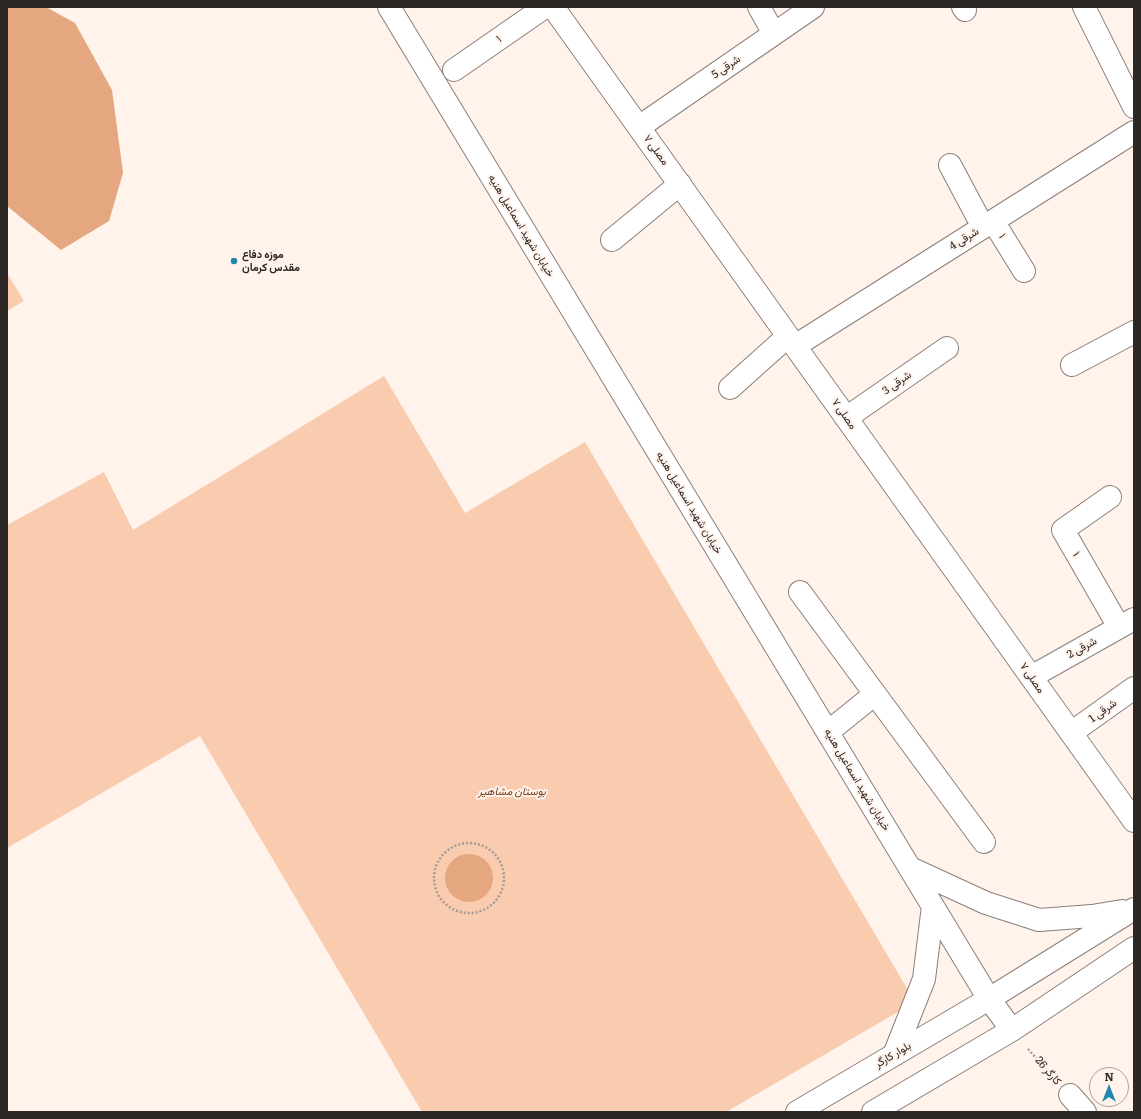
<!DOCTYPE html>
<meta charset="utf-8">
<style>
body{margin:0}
#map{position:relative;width:1141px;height:1119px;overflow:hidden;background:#fff3ec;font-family:Literata,serif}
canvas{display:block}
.frame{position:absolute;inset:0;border:8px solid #2c2825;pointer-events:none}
.north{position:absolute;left:1089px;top:1067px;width:40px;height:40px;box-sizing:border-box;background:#fff3ec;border:1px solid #aba29c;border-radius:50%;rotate:0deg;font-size:11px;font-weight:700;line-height:16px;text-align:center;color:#2c2825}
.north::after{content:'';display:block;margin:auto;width:14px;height:18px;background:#2585b1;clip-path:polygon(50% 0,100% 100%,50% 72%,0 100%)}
</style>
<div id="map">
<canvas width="1141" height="1119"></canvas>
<div class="frame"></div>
<div class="north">N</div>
</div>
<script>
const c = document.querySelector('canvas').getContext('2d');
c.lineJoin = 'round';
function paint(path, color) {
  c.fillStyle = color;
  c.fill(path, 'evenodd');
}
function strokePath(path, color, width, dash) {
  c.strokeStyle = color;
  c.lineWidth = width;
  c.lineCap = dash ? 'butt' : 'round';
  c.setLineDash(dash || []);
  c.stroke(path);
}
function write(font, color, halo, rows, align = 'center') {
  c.font = font + ' Literata,Vazirmatn,serif';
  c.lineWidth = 4;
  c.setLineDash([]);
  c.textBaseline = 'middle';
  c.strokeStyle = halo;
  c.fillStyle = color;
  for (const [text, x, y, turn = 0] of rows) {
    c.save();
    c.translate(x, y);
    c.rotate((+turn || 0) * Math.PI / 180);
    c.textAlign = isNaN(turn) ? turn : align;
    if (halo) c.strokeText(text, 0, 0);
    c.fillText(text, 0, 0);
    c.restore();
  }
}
const green = new Path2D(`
 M7,273L24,301L7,311Z
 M384,376L465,513L585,442L915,1002L726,1112H422L200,736L7,848V525L104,472L133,530Z`);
const water = new Path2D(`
 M7,7H46L75,23L112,90L123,173L109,221L61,250L7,206Z
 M445 878a24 24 0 1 1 48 0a24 24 0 1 1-48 0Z`);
const path = new Path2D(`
 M434 878a35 35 0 1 1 70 0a35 35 0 1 1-70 0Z
 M1028,1049L1054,1078`);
const minor = new Path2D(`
 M553,7L1134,821
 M759,7L774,34
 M963,7L965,10
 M1084,7L1134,107
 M454,70L545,7
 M639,127L813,7
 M950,165L983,227
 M993,221L1024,271
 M612,240L680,184
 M795,346L1134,132
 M1072,365L1134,332
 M730,388L788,336
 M846,418L947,348
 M1110,497L1063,530L1119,627
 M800,592L984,842
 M1031,677L1134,619
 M828,732L875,694
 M1071,733L1134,688
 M1070,1095L1085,1112`);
const secondary = new Path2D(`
 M389,7L989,999L1134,909
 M910,868L986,903L1039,920L1092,916L1122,911
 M894,1055L924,979L933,906
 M797,1112L989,999L1012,1030
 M873,1112L1012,1030L1134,948`);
const markers = [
 [234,261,4,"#2585b1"]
];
const streetNames = [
 ["۱",499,39,-35],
 ["شرقی 5",726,67,-35],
 ["مصلی ۷",656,150,54],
 ["خیابان شهید اسماعیل هنیه",521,226,59],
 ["۱",1002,236,59],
 ["شرقی 4",964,239,-32],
 ["شرقی 3",897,383,-35],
 ["مصلی ۷",844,414,55],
 ["خیابان شهید اسماعیل هنیه",689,503,59],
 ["۱",1076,554,60],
 ["شرقی 2",1082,648,-29],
 ["مصلی ۷",1032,678,55],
 ["شرقی 1",1103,711,-36],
 ["خیابان شهید اسماعیل هنیه",857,780,59],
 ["بلوار کارگر",893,1055,-31],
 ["کارگر 26",1048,1071,49]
];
const poiNames = [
 ["موزه دفاع",242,255],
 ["مقدس کرمان",242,268]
];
const parkNames = [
 ["بوستان مشاهیر",512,792]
];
paint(green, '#f9ccb0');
paint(water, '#e4a780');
strokePath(minor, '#8a7f79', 24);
strokePath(secondary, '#8a7f79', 24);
strokePath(path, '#a59c97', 2.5, [2, 2]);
strokePath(minor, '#fff', 22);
strokePath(secondary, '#fff', 22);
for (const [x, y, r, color] of markers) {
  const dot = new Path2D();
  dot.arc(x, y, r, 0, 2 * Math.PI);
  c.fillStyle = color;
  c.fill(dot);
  strokePath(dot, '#fff3ec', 1.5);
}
write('11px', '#2c2825', '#fff3ec', streetNames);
write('bold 11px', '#2c2825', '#fff3ec', poiNames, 'left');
write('italic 11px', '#794016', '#fff3ec', parkNames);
</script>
